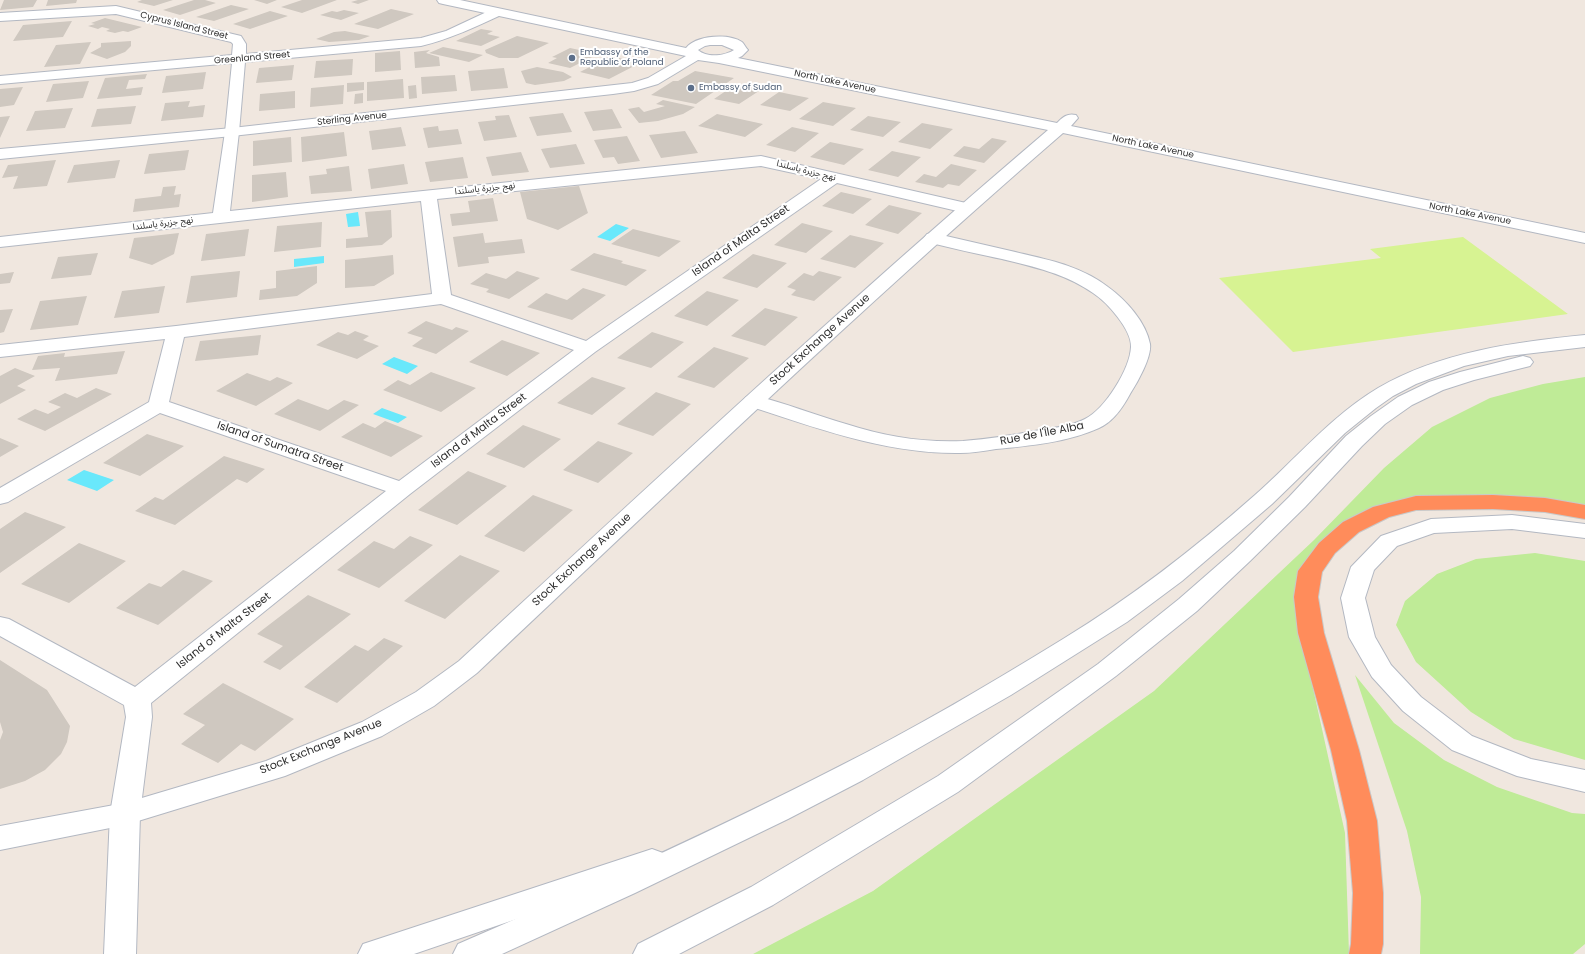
<!DOCTYPE html>
<meta charset="utf-8">
<style>
body{margin:0}
canvas{display:block;background:#f0e7df}
</style>
<canvas width="1585" height="954"></canvas>
<script>
const c = document.querySelector('canvas').getContext('2d');
c.lineJoin = 'round';
function paint(path, color) {
  c.fillStyle = color;
  c.fill(path, 'evenodd');
}
function strokePath(path, color, width, dash) {
  c.strokeStyle = color;
  c.lineWidth = width;
  c.lineCap = dash ? 'butt' : 'round';
  c.setLineDash(dash || []);
  c.stroke(path);
}
function write(font, color, halo, rows, align = 'center') {
  c.font = font + ' Poppins,"Noto Sans Arabic",sans-serif';
  c.lineWidth = 4;
  c.setLineDash([]);
  c.textBaseline = 'middle';
  c.strokeStyle = halo;
  c.fillStyle = color;
  for (const [text, x, y, turn = 0] of rows) {
    c.save();
    c.translate(x, y);
    c.rotate((+turn || 0) * Math.PI / 180);
    c.textAlign = isNaN(turn) ? turn : align;
    if (halo) c.strokeText(text, 0, 0);
    c.fillText(text, 0, 0);
    c.restore();
  }
}
const green = new Path2D(`
 M1585,377V508L1479,499L1356,520L1295,607L1345,833L1349,954H753L873,891L1154,691L1314,540L1384,468L1432,427L1490,398L1543,384Z
 M1535,553L1585,561V760L1514,739L1471,712L1416,662L1396,625L1405,601L1437,574L1476,559Z
 M1355,675L1394,723L1444,760L1497,787L1572,813L1585,814V944L1573,954H1420L1421,897L1407,831Z`);
const pitch = new Path2D(`
 M1463,237L1568,314L1293,352L1219,278L1381,258L1370,249Z`);
const water = new Path2D(`
 M358,212L360,226L348,227L346,214Z
 M616,224L629,228L610,241L597,237Z
 M324,256V263L294,267V259Z
 M394,357L418,366L407,374L382,364Z
 M382,408L407,417L398,423L373,414Z
 M84,470L114,480L97,491L67,480Z`);
const building = new Path2D(`
 M4,0H37L33,7L0,10Z
 M48,0H77L76,3L46,6Z
 M142,0H173L154,6L137,2Z
 M194,0H205L216,3L180,15L163,10Z
 M254,0H277L267,4Z
 M302,0H337L302,13L281,7Z
 M358,0H369L358,4L351,2Z
 M231,5L249,9L214,21L196,17Z
 M391,9L414,14L378,29L354,24Z
 M344,10L359,13L341,20L320,15L332,11L337,12Z
 M270,11L288,16L250,29L233,24Z
 M105,18L142,27L128,32L123,31L115,33L106,31L110,29L102,27L98,29L88,26L95,24L91,23Z
 M72,21L63,37L13,41L23,25Z
 M481,29L493,31L487,34L500,37L481,46L456,41Z
 M345,31L370,36L359,40L329,42L316,39L334,32Z
 M517,36L549,43L518,58H499L486,53L485,50Z
 M131,41V46L125,52L107,59L90,53L101,47V43Z
 M91,42L80,64L44,67L56,45Z
 M443,47L483,55L469,62L429,53Z
 M570,48L598,54L570,68L548,63L557,58L552,57Z
 M430,50L426,53L439,57L440,66L415,68L414,52Z
 M400,51L401,70L375,72V53Z
 M611,56L640,63L609,79L580,72Z
 M353,59L352,75L314,78L316,61Z
 M294,65L292,80L256,83L259,68Z
 M537,67L563,72L572,77L564,81L535,85L526,83L521,71Z
 M504,68L508,88L471,91L468,71Z
 M695,71L734,78L696,104L651,95L673,81H678Z
 M206,72L203,89L162,93L166,76Z
 M147,74L145,79L129,80L126,89L143,87L141,95L97,99L105,78Z
 M455,75L457,91L422,94L421,77Z
 M403,79L404,98L367,101V82Z
 M89,81L83,98L46,102L53,84Z
 M364,82V90L347,92V83Z
 M736,84L762,89L739,104L714,99Z
 M344,85L343,104L310,107L311,88Z
 M416,85L417,98L409,99L408,86Z
 M23,87L14,105L0,107V89Z
 M295,91V108L259,111L260,94Z
 M779,92L809,98L790,111L760,105Z
 M363,93V103L354,104L355,94Z
 M663,100L695,107L683,114L658,121L639,123L628,109L639,107L644,112L665,106L656,104Z
 M190,101L188,107L205,105L203,117L161,121L165,103Z
 M823,102L856,108L833,126L799,119Z
 M136,106L131,124L91,127L97,109Z
 M73,108L65,128L26,131L35,111Z
 M612,109L622,128L593,131L584,112Z
 M563,113L572,132L537,136L529,117Z
 M717,114L763,124L745,137L698,126Z
 M509,115L517,137L484,141L478,122L496,120L495,116Z
 M10,116L0,138V117Z
 M868,116L901,122L883,137L850,130Z
 M922,123L953,129L930,149L898,142Z
 M438,126L439,131L458,129L462,144L428,148L423,128Z
 M401,127L406,146L372,150L369,131Z
 M792,127L819,133L795,152L766,145Z
 M685,131L698,153L661,158L649,135Z
 M344,132L347,156L302,162L301,137Z
 M627,136L640,161L618,164L614,157L603,158L594,140Z
 M291,137L292,162L253,166V141Z
 M992,138L1007,141L984,163L953,156L964,146L979,149Z
 M830,142L864,149L844,165L810,157Z
 M576,144L585,164L550,168L541,149Z
 M189,150L185,170L144,174L149,154Z
 M892,151L921,157L898,177L868,170Z
 M521,152L529,172L492,176L486,157Z
 M463,157L468,178L430,182L425,162Z
 M56,160L47,186L13,189L18,176L2,178L8,165Z
 M120,160L115,178L67,183L74,165Z
 M404,164L408,184L371,189L368,169Z
 M951,164L977,170L959,186L948,184L943,188L915,182L924,174L936,177Z
 M349,166L352,191L311,194L309,176L327,174L326,169Z
 M286,172L288,197L252,202V175Z
 M176,186L174,195L181,194L179,207L133,212L135,199L161,196L163,187Z
 M579,186L588,213L558,230L527,219L520,192Z
 M841,192L872,199L853,214L822,206Z
 M493,198L498,221L452,226L450,214L470,212L468,201Z
 M889,205L922,213L898,234L865,225Z
 M391,210L392,237L382,245L346,248V239L368,237L365,212Z
 M322,222L321,247L274,252L277,226Z
 M802,223L833,231L806,253L774,245Z
 M249,229L245,256L201,261L206,234Z
 M633,229L681,241L659,257L611,244Z
 M179,233L174,254L152,265L129,258L134,238Z
 M483,233L485,243L522,239L525,253L488,257L489,263L458,267L453,237Z
 M850,235L884,243L855,268L820,259Z
 M98,253L91,275L51,279L58,257Z
 M594,253L623,261L621,263L647,270L626,286L570,270Z
 M753,254L787,263L757,288L722,278Z
 M393,255L394,274L374,286L345,288V260Z
 M317,266V283L297,296L259,300L260,290L276,288V271Z
 M240,271L237,297L186,303L191,276Z
 M517,271L540,278L509,299L486,292L489,289L470,284L486,273L506,279Z
 M819,271L842,277L814,301L791,295L796,290L787,287L804,273L813,276Z
 M14,272L10,283L0,284V274Z
 M165,286L159,313L114,318L122,291Z
 M583,288L606,295L572,320L527,307L546,293L567,300Z
 M707,291L739,300L707,326L674,316Z
 M87,296L78,325L30,330L40,301Z
 M765,308L798,317L765,346L731,336Z
 M13,309L4,332L0,333V310Z
 M426,321L452,330L456,327L469,331L436,354L412,346L423,338L407,333Z
 M355,331L369,336L363,340L379,346L357,359L316,345L338,332L348,335Z
 M652,332L684,342L651,368L617,358Z
 M261,335L258,355L195,361L200,341Z
 M502,340L540,353L507,376L469,362Z
 M714,347L749,358L714,388L677,377Z
 M125,351L117,374L55,381L60,368L32,370L38,356L65,353L64,357Z
 M15,368L35,376L17,386L26,390L0,404V376Z
 M431,372L476,388L441,412L383,390L398,380L410,385Z
 M247,373L270,381L277,377L293,383L256,406L216,391Z
 M592,377L626,388L592,415L557,403Z
 M96,388L112,394L45,431L17,419L35,409L48,414L61,407L48,402L65,393L77,398Z
 M656,392L691,404L653,436L617,424Z
 M298,399L328,410L344,400L359,405L320,431L274,414Z
 M385,421L423,436L391,457L341,437L363,423L375,428Z
 M523,425L561,439L524,468L486,454Z
 M147,434L184,446L140,476L103,463Z
 M0,438L19,446L0,457Z
 M598,441L633,453L598,483L563,470Z
 M224,456L265,469L247,483L237,479L175,525L135,511L155,497L163,500Z
 M468,471L507,486L457,525L418,510Z
 M533,495L573,510L524,552L484,536Z
 M25,512L66,527L0,573V529Z
 M410,536L433,545L379,588L337,570L374,541L394,549Z
 M79,543L126,561L69,603L21,584Z
 M460,555L500,571L445,619L404,601Z
 M183,570L213,581L158,625L116,608L149,583L161,587Z
 M308,595L351,614L280,670L263,662L283,646L257,634Z
 M384,638L403,646L337,703L304,687L355,645L368,651Z
 M0,660L47,690L70,726L67,742L61,754L45,770L25,781L0,789V740L3,732L0,722Z
 M223,683L294,719L255,751L241,744L218,763L181,744L205,725L183,714Z`);
const street = new Path2D(`
 M116,6L241,36L246,44V54L421,38L446,31L493,9H501L503,12L501,15C475,27 450,39 421,46L245,62L239,132L230,211L761,156L966,203L972,205L974,208L972,211L966,213L837,183L595,352L410,494L151,703L152,717L140,814L136,954H104L110,814L126,717L124,705L0,636V617L9,619L135,687L386,491L160,413L8,502L0,504V488L149,402L165,339L0,357V345L176,326L432,294L421,201L0,247V237L213,213L225,132L232,63L0,84V76L232,55L233,44L231,42L116,14L0,21V13ZM761,166L821,179L586,341L451,295L437,199ZM441,304L574,350L399,481L169,402L184,337Z
 M933,233C959,239 985,245 1011,251C1044,259 1080,265 1108,287C1126,300 1146,322 1150,344C1152,357 1137,383 1130,394C1123,407 1113,422 1099,428C1068,442 1030,446 996,449C984,451 972,453 960,453C886,454 816,428 746,405L743,401L746,397L753,395C785,403 815,415 846,424C883,436 925,443 963,441C988,439 1014,435 1040,430C1054,428 1072,426 1085,419C1105,409 1130,369 1131,347C1132,330 1107,302 1093,293C1066,274 1035,267 1002,259C977,254 952,248 927,242L924,238L927,234Z
 M652,849L663,853L667,861L663,869L414,954H358L363,944Z`);
const secondary = new Path2D(`
 M437,0H460L686,48C696,35 729,33 742,42C744,44 746,48 748,50L742,56L738,58L1057,123C1063,117 1067,113 1076,115L1078,118L1071,126L1585,233V243L1063,133C862,307 670,491 477,673L434,706L382,736L285,776L125,825L0,850V826L125,803L266,761L362,722L416,692L459,661C653,482 847,301 1048,130L719,63L698,60L658,84L634,91L613,94L232,136L0,159V149L232,128L632,83L648,78L686,56L443,4L439,3ZM710,45H722L734,50C724,56 707,58 698,50L705,46Z
 M1585,335V347L1508,356L1464,366L1416,384L1393,396L1376,408L1345,433L1272,504L1182,581L1127,622L1011,695L863,780L788,819L635,893L502,954H453L458,944C587,888 716,830 842,765C917,727 990,684 1063,639C1132,597 1195,548 1255,495C1296,459 1331,416 1378,388C1440,352 1514,342 1585,335Z
 M1523,356L1530,358L1533,362L1530,366L1474,380L1443,390L1412,405L1385,424L1362,446L1305,507L1250,561L1197,611L1116,676L958,792L773,905L679,954H633L638,944L751,887L938,776L1098,664L1179,599L1234,551L1289,497L1346,436L1371,416L1398,397L1429,382L1460,372Z
 M1512,515L1585,524V538L1512,529L1434,533L1397,546L1374,570L1365,598L1375,637L1391,665L1421,697L1472,736L1531,759L1585,770V792L1517,776L1452,750L1403,711L1372,677L1349,637L1341,598L1351,567L1381,536L1431,519Z`);
const highway = new Path2D(`
 M1493,495L1545,498L1585,505V519L1545,512L1493,509L1416,510L1389,517L1359,532L1335,553L1322,572L1318,597L1324,633L1359,750L1377,821L1383,893V944L1381,954H1349L1351,944L1353,893L1347,821L1331,750L1298,633L1294,597L1298,571L1319,543L1343,522L1373,507L1416,496Z`);
const markers = [
 [572,58,4,"#5c6f8a"],
 [691,88,4,"#5c6f8a"]
];
const farStreetnames = [
 ["Cyprus Island Street",184,26,14],
 ["Greenland Street",252,58,-5],
 ["North Lake Avenue",835,82,12],
 ["Sterling Avenue",352,119,-6],
 ["North Lake Avenue",1153,147,12],
 ["نهج جزيرة ياسلندا",806,171,14],
 ["نهج جزيرة ياسلندا",485,189,-6],
 ["North Lake Avenue",1470,214,11],
 ["نهج جزيرة ياسلندا",163,224,-7]
];
const farServicenames = [
 ["Embassy of the",580,53],
 ["Republic of Poland",580,63],
 ["Embassy of Sudan",699,88]
];
const streetNames = [
 ["Island of Malta Street",741,241,-35],
 ["Stock Exchange Avenue",820,340,-42],
 ["Island of Malta Street",479,431,-37],
 ["Rue de l'Île Alba",1042,434,-11],
 ["Island of Sumatra Street",280,447,19],
 ["Stock Exchange Avenue",582,560,-43],
 ["Island of Malta Street",224,631,-38],
 ["Stock Exchange Avenue",321,747,-22]
];
paint(green, '#bfeb97');
paint(pitch, '#d7f392');
paint(water, '#69e8fb');
paint(building, '#cfc8c0');
strokePath(street, '#b3b8c2', 2);
strokePath(secondary, '#b3b8c2', 2);
strokePath(highway, '#c9c9c9', 2);
paint(street, '#fff');
paint(secondary, '#fff');
paint(highway, '#ff8c5b');
for (const [x, y, r, color] of markers) {
  const dot = new Path2D();
  dot.arc(x, y, r, 0, 2 * Math.PI);
  c.fillStyle = color;
  c.fill(dot);
  strokePath(dot, '#fff', 1.5);
}
write('9px', '#2e2e2e', '#fff', farStreetnames);
write('9px', '#4e5e75', '#fff', farServicenames, 'left');
write('11px', '#2e2e2e', '#fff', streetNames);
</script>
